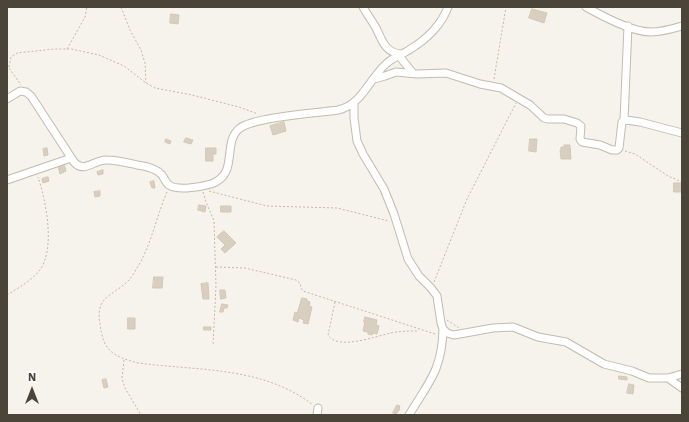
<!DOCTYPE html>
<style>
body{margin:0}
#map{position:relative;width:689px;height:422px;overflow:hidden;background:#f6f3ec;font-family:"Work Sans",sans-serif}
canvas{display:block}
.frame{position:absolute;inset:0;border:8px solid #4b4439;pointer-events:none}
.north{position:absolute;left:12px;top:370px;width:40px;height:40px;-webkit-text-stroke:3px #fff;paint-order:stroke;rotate:0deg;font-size:11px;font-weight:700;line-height:16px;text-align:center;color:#4b4439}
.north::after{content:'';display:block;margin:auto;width:14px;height:18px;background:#4b4439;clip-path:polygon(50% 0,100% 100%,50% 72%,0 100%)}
</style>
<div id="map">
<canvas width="689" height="422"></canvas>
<div class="frame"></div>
<div class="north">N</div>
</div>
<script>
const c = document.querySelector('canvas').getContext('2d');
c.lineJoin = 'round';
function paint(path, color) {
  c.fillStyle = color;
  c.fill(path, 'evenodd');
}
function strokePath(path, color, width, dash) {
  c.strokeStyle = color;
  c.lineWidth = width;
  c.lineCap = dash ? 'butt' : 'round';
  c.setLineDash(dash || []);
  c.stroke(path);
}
const building = new Path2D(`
 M532,9L547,13L544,23L529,18Z
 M171,14L179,15L178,24L170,23Z
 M284,122L286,131L273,135L270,126Z
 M186,138L193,140L191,144L184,142Z
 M166,139L171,141L170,144L165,142Z
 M530,139H537L536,152L529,151Z
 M564,145H570L571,159H561L560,150H561V147H565Z
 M47,148L48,155L44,156L43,149Z
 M206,148H216V154H213V161H206Z
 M64,164L66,171L60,174L58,166Z
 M103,170V174L98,175L97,172Z
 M48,177L49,181L43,183L42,179Z
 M154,181L155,188H152L150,182Z
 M674,183H682V192H674Z
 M100,191V196L95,197L94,192Z
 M199,205L206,206L205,212L198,210Z
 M221,206H231V212H221Z
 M224,231L236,243L225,253L221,249L225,245L217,237Z
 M154,277H163L162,288H153Z
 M208,283L209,299H203L201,284Z
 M220,290H225L226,298L221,299Z
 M302,298L307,299V301L310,302L309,306L312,307L308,324L303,323L304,320L299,318L298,322L293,320L295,312L297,313Z
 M222,304L228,305L227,308H224L223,312H220Z
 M365,317L377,320L376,325L379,326L377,334L373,333L372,335L368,334V332L363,331L365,322H364Z
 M128,318H135V329H128Z
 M204,327H211V330H204Z
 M619,376L627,377V380L619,379Z
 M106,379L108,387L104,388L102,380Z
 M629,384L634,385L633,394L627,393Z
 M397,405L400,406L399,409H400L396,414L393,413Z`);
const path = new Path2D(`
 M121,7L130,30L141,50L145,63L146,83
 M67,49L85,17L87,7
 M7,65L21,85
 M9,67L11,57L17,53L54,49H71L99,55L124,66L146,83L155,88L192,95L239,107L258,114
 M494,79L506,7
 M625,151L635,154L668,176L682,182
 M209,191L267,206L337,208L389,221
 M167,192C157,215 152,241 140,263C136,269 133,276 128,281C121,288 111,293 104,300C99,306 98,316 100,323C103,351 112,356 138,363C198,371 263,366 313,405
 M203,192L206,202L214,221L216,286L213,346
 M216,267L245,268L296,280L300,283L301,288L303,291L435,334
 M434,282L467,199L516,103
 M7,295C18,288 31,281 39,271C56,250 46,201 38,177
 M335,302L328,335C337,351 376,336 391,333C400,331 409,331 419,331
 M447,320L459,328
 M124,360L122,378L125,388L141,415`);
const minor = new Path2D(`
 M363,7C367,14 371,20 375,26C382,39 384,53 402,54
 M586,7C602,16 633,32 651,32C662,32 672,29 682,26
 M399,56L413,73
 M374,79L385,76L396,72L417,74L446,73L480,84L501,88L530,105L544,118L548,119H564L577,123L581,126L580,139L582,142L600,145L612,150H617L619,148L622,122L626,120L640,122L682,133
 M7,99L20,91L26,92L31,96L74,162C84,174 95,159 107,160C117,160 128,163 137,165C146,166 156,168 162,175C164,178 166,183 169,185C177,191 201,187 211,184C240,174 221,143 240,128C255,117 317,113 338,110C362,105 369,79 386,64C393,57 404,54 412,48C427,39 442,24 448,7
 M354,102V118L357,141L363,154L384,189L394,214L408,259L419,276L431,288L437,296L441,323L443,329L447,333L454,335L493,328L513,327L538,337L566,342L604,364L632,371L649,378H668L682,374
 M624,120L628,26
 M7,180L71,158
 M668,378L682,388
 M317,415L318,408
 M409,415C429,382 442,370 443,329`);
paint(building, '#d8cfc1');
strokePath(building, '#d3c7b4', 1);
strokePath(minor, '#c2bbae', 9);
strokePath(path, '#c4b79f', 1, [2, 2]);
strokePath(minor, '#fff', 7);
</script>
